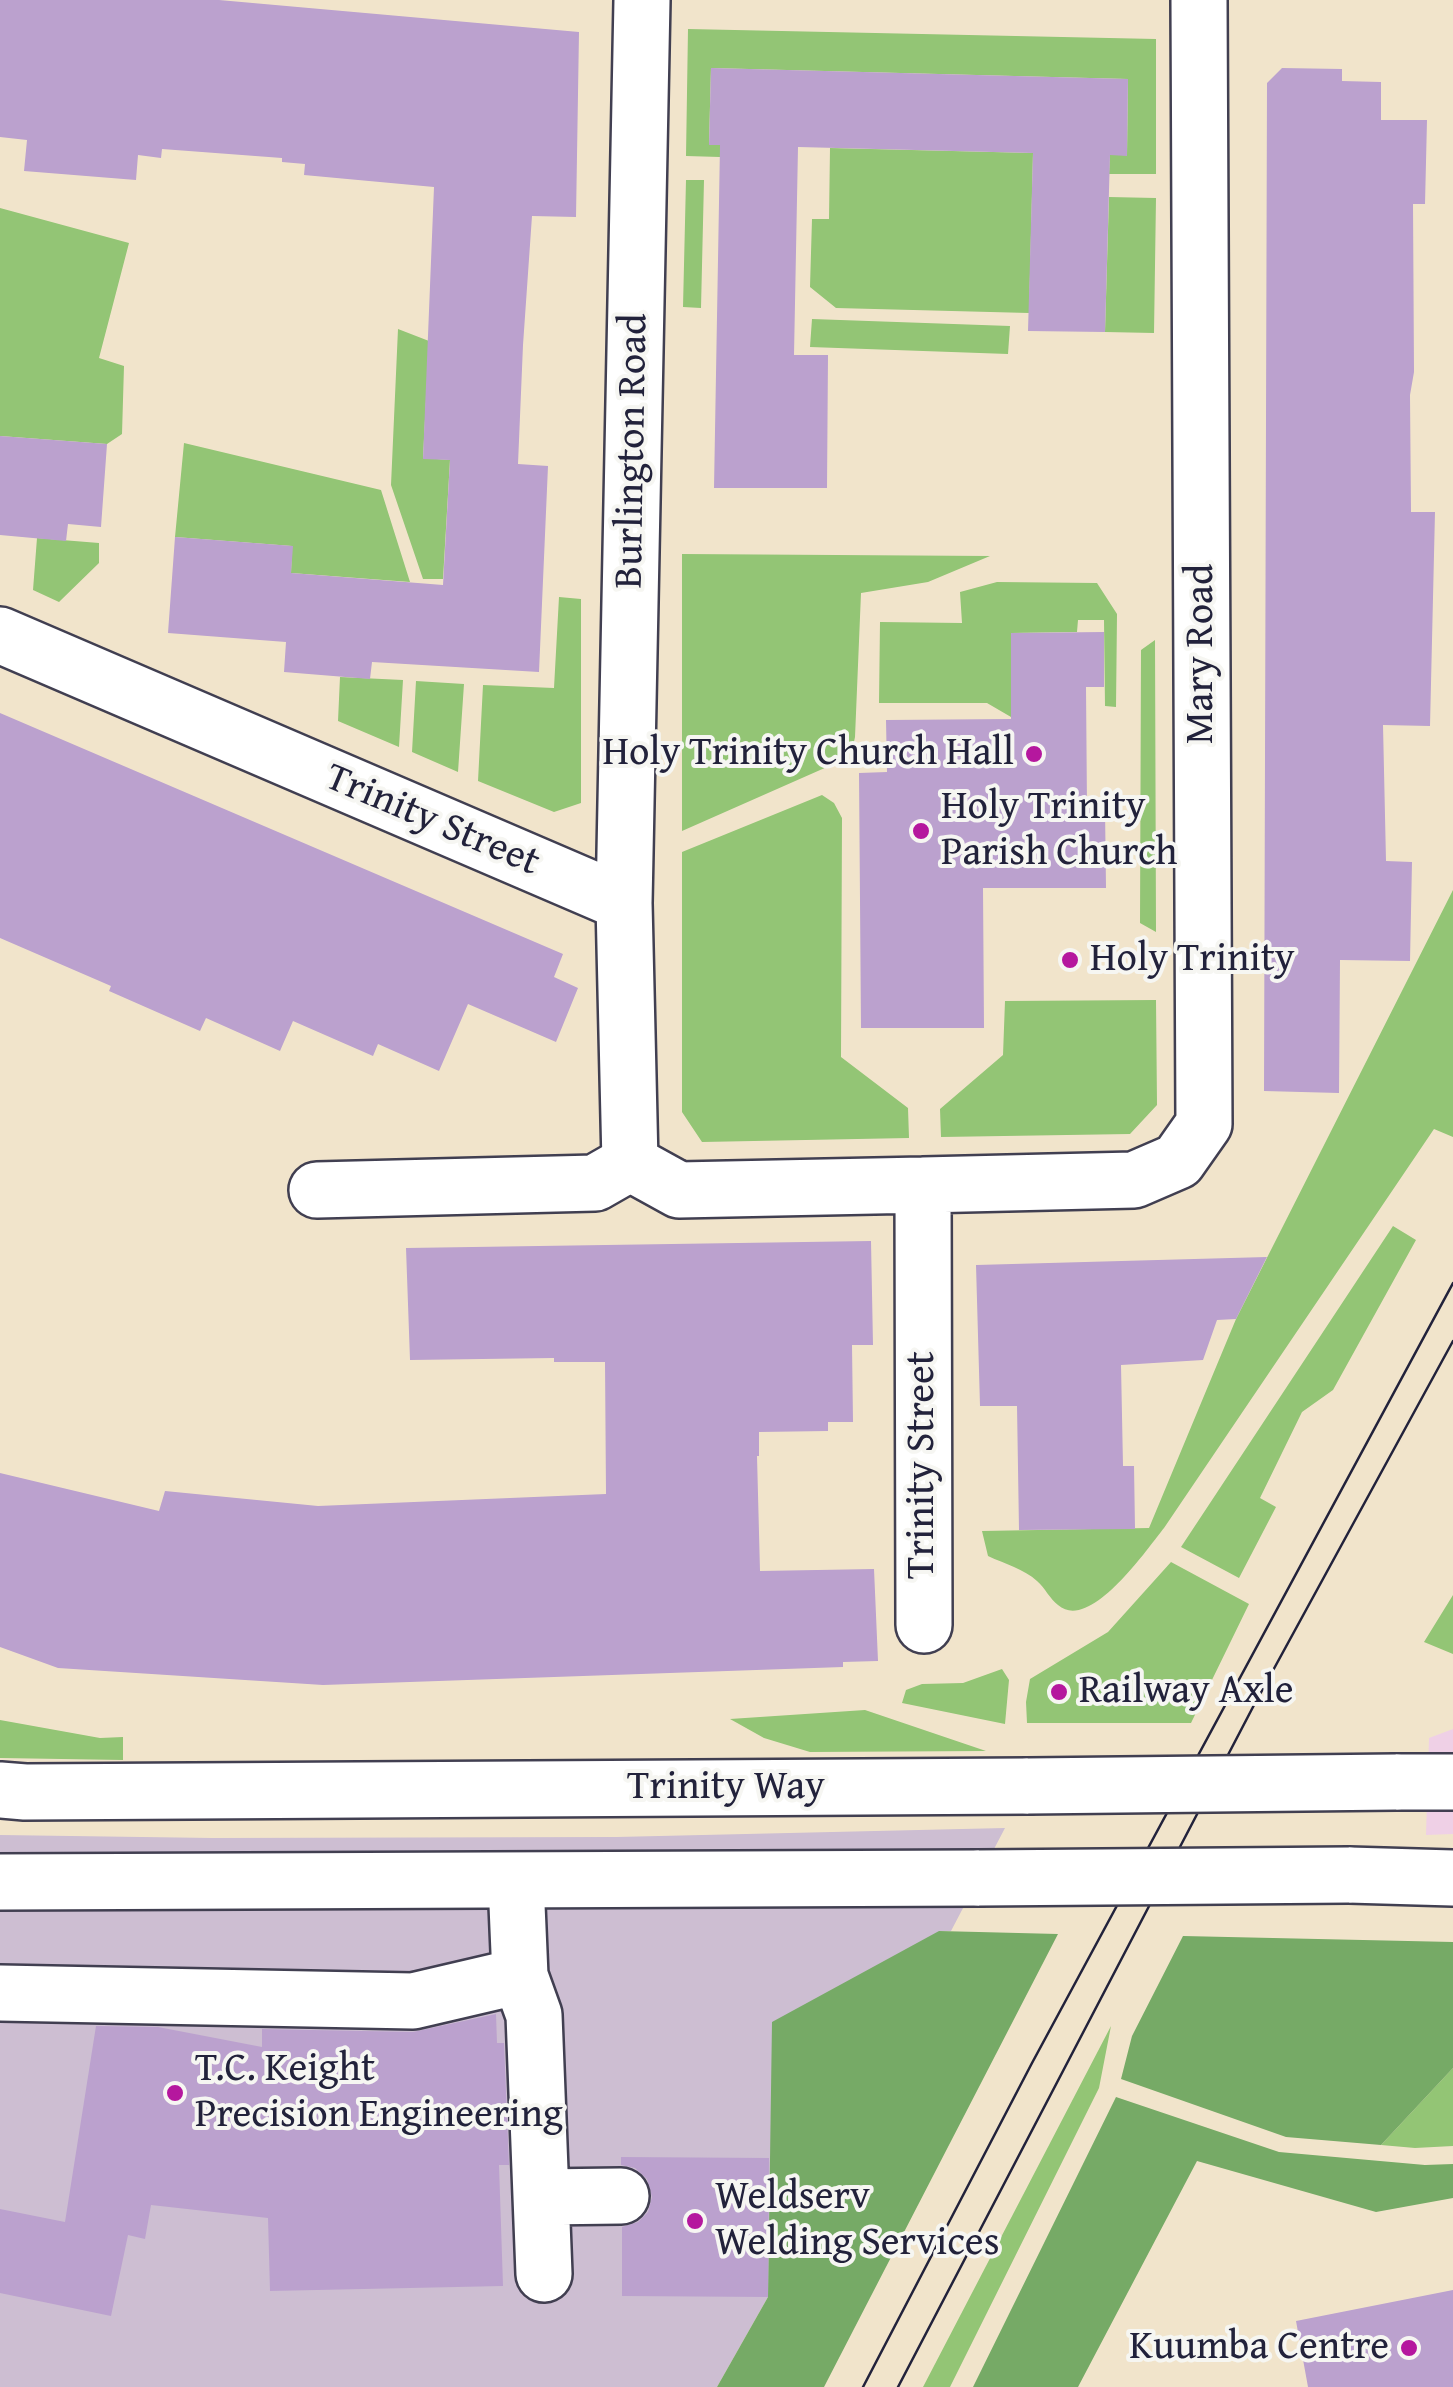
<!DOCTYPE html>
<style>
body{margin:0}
canvas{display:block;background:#f1e4cb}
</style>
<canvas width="1453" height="2387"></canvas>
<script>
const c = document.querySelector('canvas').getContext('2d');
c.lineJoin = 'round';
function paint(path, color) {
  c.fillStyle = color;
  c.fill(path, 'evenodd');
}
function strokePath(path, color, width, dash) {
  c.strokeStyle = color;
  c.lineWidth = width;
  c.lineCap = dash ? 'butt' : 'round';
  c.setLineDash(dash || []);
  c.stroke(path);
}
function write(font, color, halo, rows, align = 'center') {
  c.font = font + ' "Gentium Book Plus",serif';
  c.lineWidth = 8;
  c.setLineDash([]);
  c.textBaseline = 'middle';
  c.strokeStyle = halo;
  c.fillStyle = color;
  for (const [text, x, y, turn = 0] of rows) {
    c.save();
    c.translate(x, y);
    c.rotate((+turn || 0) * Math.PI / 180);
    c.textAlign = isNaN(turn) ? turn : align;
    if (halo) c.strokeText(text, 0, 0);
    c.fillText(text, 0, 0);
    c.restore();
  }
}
const built = new Path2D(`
 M1453,1729V1834L1426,1835L1429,1738Z`);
const industrial = new Path2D(`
 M1005,1828L951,1931H939L768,2297L717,2387H0V1835L213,1838L616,1837Z`);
const green = new Path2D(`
 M688,29L1156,39V174H1109L1110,155H1127L1128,79L711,68L709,144L720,145V157L686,156Z
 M830,148L1033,153L1029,313L836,308L810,287L812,219H829Z
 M686,180H704L701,308L683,307Z
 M1109,197L1156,198L1154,333L1105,332Z
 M0,208L129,243L99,358L124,366L122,434L107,444L0,436Z
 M812,319L1010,326L1008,354L810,347Z
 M398,329L429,341L423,458L450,460L443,579H423L391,485Z
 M184,443L381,490L410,582L291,573L292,546L175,537Z
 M37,538L99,543V563L59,602L33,590Z
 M682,554L990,556L928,582L861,593L855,737L852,751L836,763L682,831Z
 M997,582L1097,583L1117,614L1116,707L1105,706L1104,620H1078L1077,632L1011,633V717L987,703H879L880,622L962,623L960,592Z
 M559,597L581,599V803L554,812L478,781L483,685L554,688Z
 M1155,640L1156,932L1140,923L1141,650Z
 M340,677L403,680L399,747L338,721Z
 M416,681L464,684L458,772L412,752Z
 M822,795L834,803L842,818L841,1057L908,1108L909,1138L702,1142L682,1112V852Z
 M1453,890V1137L1434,1129L1164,1528C1147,1549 1090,1633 1058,1605C1050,1599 1045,1588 1037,1581C1024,1569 1005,1564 988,1556L982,1531L1149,1528L1236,1319Z
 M1156,1000L1157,1105L1130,1134L941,1137L940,1109L1003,1055L1005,1001Z
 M1393,1226L1416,1240L1333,1390L1302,1412L1260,1498L1276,1507L1239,1578L1181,1547Z
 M1171,1562L1249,1604L1191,1723H1027L1026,1702L1030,1679L1108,1632Z
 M1453,1595V1654L1424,1642Z
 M1002,1669L1009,1680L1005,1724L902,1703L906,1690L922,1684L963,1683Z
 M865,1710L986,1751L810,1752L764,1738L730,1719Z
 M0,1720L100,1738L123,1737V1760L0,1758Z
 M1111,2026L1099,2088L950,2387H923Z
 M1453,2068V2146L1415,2148L1381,2145Z`);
const forest = new Path2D(`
 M939,1931L1058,1934L824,2387H717L768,2297L772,2022Z
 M1183,1936L1453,1942V2068L1381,2145L1286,2137L1121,2079L1132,2036Z
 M1116,2097L1279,2152L1425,2165L1453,2164V2198L1376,2212L1197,2161L1078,2387H973Z`);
const building = new Path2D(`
 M0,0H219L579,32L576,217L532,216L523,345L518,464L548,466L539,672L372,662L370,679L284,672L286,642L168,633L175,537L293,546L291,573L443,585L450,460L423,459L434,187L304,175L305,164L282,162V158L162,149L161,158L138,155L136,180L24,171L27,140L0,137Z
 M711,68L1128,79L1127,156L1110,155L1105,332L1028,331L1033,153L798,147L794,355H828L827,488H714L720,145H709Z
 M1282,68L1342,69V81L1381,82V120H1427L1425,204H1413L1414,372L1410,395L1411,512H1435L1430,726L1383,725L1386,861L1412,862L1410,961L1340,960L1339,1093L1264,1091L1267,83Z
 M0,436L107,444L101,527L68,524L66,541L0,535Z
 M1104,632V687H1086L1087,808H1105L1106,888H983L984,1028H861L859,773L887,772L886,720L1011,719V633Z
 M0,713L563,954L554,977L578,988L556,1042L468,1004L439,1071L378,1044L373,1056L293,1021L280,1051L206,1018L200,1031L109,991L111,986L0,938Z
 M871,1241L873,1345H852L853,1422H828V1431L759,1432V1456H757L760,1571L874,1569L878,1661L843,1662V1667L323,1685L58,1668L0,1647V1473L159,1511L165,1491L318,1506L606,1494L605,1362H554V1358L410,1360L406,1248Z
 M1267,1257L1236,1319L1217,1320L1203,1360L1121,1365L1123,1466H1134L1135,1529L1019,1530L1017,1406H980L976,1265Z
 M496,2014L497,2043H504L509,2165H499L503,2286L270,2291L268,2218L151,2205L145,2239L128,2235L111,2316L0,2293V2209L65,2222L96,2026L158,2027L262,2047V2029L413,2032Z
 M621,2157L769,2158L768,2297L622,2296V2227L638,2222L648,2212L652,2197L647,2179L635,2168L621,2165Z
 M1453,2290V2387H1308L1296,2321Z`);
const minor = new Path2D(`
 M0,635L624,903L630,1163L679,1190L923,1185L924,1625
 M624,903L642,0
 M923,1185L1134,1180L1178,1161L1204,1124L1199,0
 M317,1190L595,1183L630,1163
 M516,1881L520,1976L534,2015L544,2274
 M0,1993L413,2001L520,1976
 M541,2197L621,2196`);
const major = new Path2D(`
 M1396,1782H1453
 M0,1790L25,1792L1028,1786
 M1349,1875L1453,1878
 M0,1882L979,1878`);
const tram = new Path2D(`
 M863,2387L1032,2063L1453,1283
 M898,2387L1253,1707L1453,1341`);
const majorBridge = new Path2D(`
 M1028,1786L1396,1782
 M979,1878L1349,1875`);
const markers = [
 [1034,754,10,"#b5179e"],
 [921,831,10,"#b5179e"],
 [1070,960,10,"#b5179e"],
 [1059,1692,10,"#b5179e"],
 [175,2093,10,"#b5179e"],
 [695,2221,10,"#b5179e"],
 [1409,2348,10,"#b5179e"]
];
const streetNames = [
 ["Burlington Road",633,451,-89],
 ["Mary Road",1202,654,-90],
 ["Trinity Street",432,821,23],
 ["Trinity Street",923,1465,-90],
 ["Trinity Way",726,1788]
];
const poiNames = [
 ["Holy Trinity Church Hall",1014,754,"right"],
 ["Holy Trinity",941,808],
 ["Parish Church",941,854],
 ["Holy Trinity",1090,960],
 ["Railway Axle",1079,1692],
 ["T.C. Keight",195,2070],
 ["Precision Engineering",195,2116],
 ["Weldserv",715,2198],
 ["Welding Services",715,2244],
 ["Kuumba Centre",1389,2348,"right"]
];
paint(built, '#efd0e6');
paint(industrial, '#cdbed2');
paint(green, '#93c575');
paint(forest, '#76aa66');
paint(building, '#bba1ce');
strokePath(minor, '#413f51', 60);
strokePath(major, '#413f51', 60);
strokePath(minor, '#fff', 55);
strokePath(major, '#fff', 55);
strokePath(tram, '#22223b', 2.5);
strokePath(majorBridge, '#413f51', 60, []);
strokePath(majorBridge, '#fff', 55);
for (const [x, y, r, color] of markers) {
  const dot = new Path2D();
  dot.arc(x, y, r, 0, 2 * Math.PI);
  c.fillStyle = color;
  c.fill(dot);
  strokePath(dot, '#f6f6f2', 4);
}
write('40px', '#22223b', '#f6f6f2', streetNames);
write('40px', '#22223b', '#f6f6f2', poiNames, 'left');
</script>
